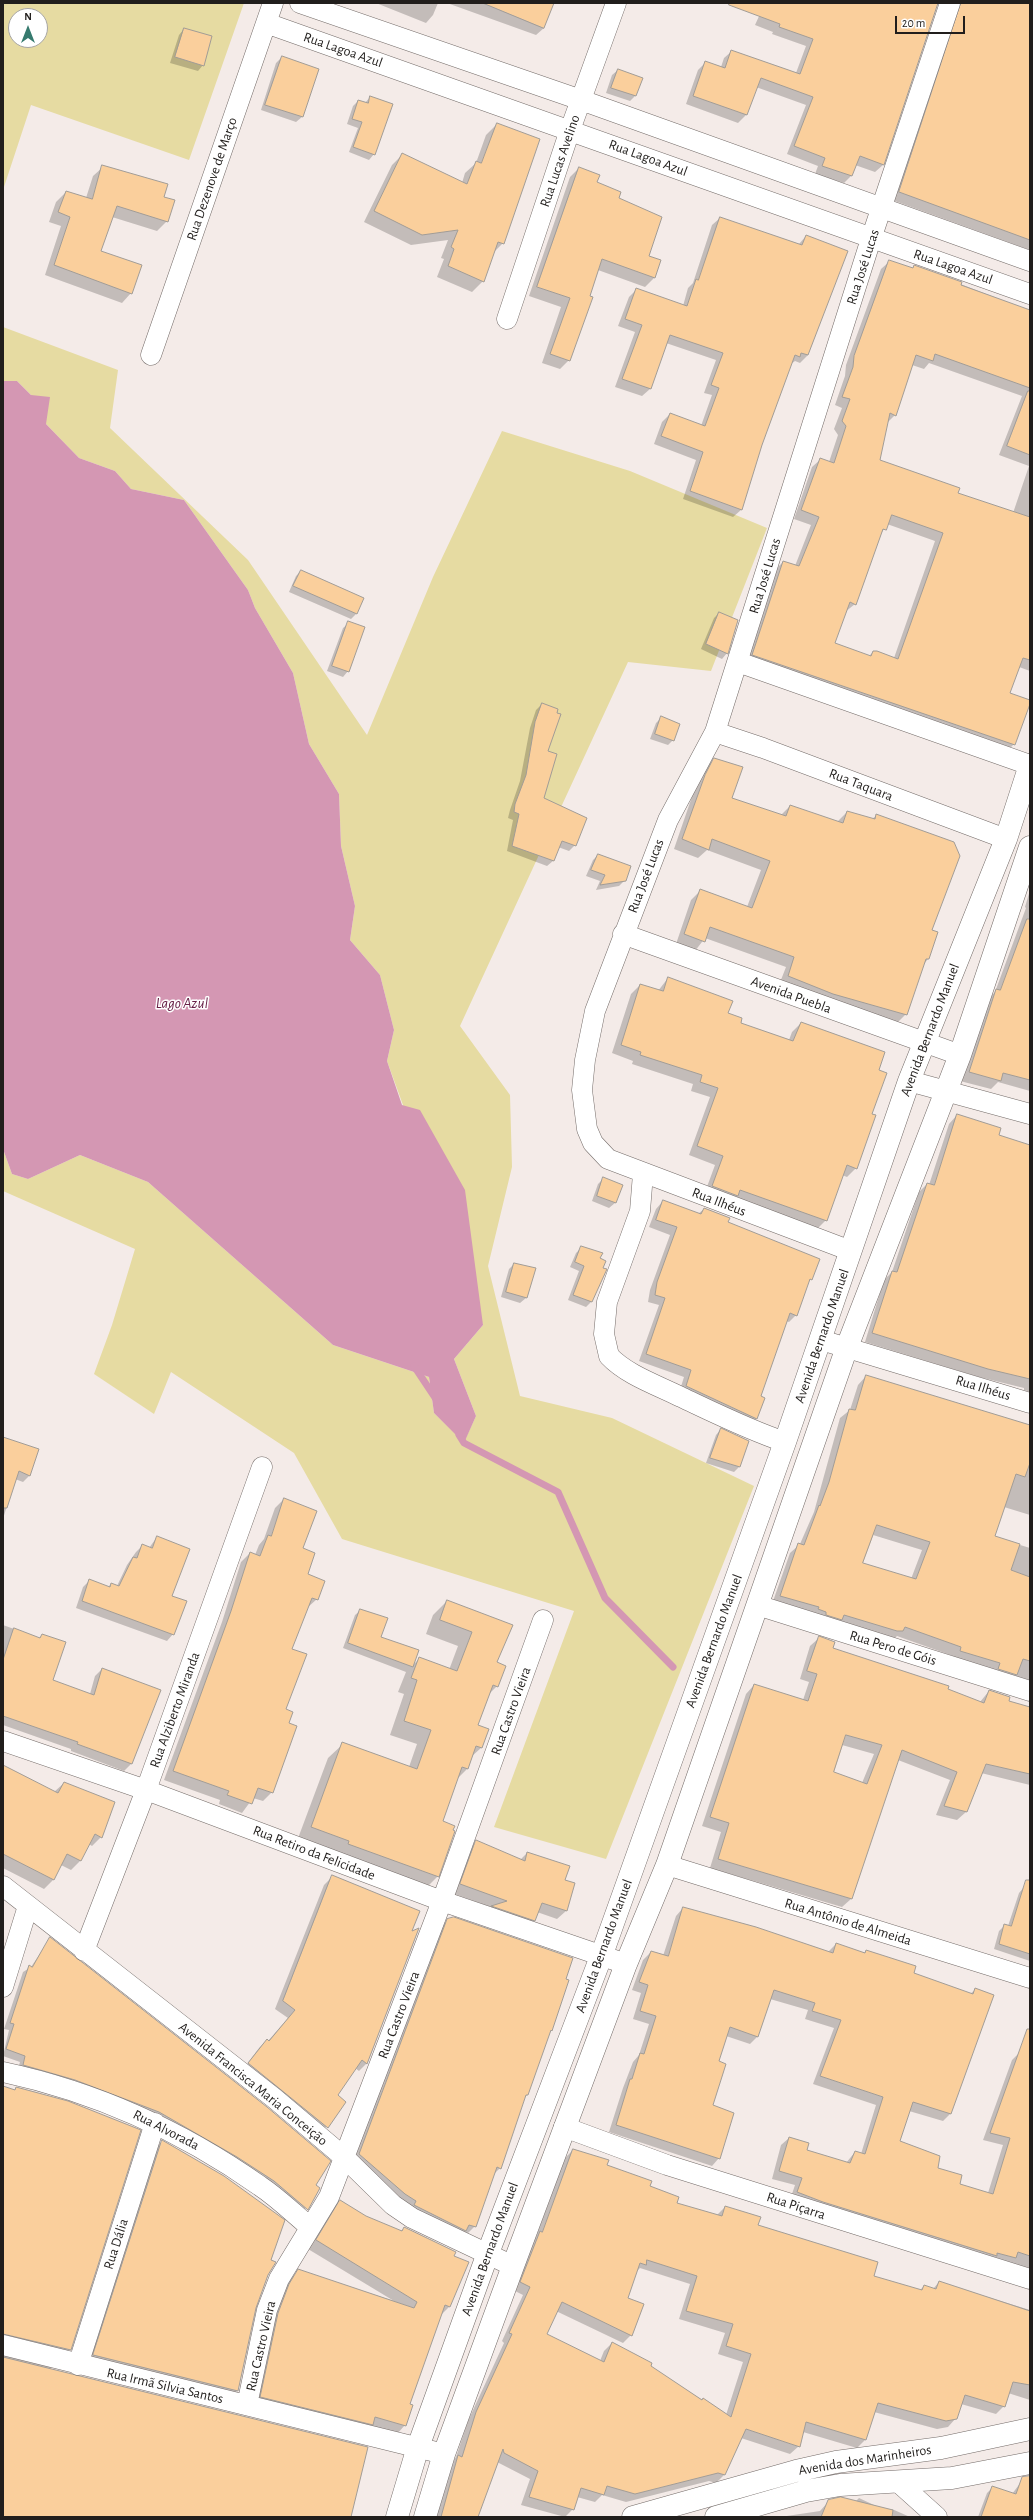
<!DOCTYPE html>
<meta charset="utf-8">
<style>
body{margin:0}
#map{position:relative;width:1033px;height:2520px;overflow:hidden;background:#f4ebe8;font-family:"Alegreya Sans",sans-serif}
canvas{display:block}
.frame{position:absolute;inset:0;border:4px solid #211e1c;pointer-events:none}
.north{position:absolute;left:8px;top:8px;width:40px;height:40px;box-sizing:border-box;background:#fff;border:1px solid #a6a5a4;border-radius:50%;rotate:0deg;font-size:11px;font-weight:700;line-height:16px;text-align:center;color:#211e1c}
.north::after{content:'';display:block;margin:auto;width:14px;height:18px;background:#367a6e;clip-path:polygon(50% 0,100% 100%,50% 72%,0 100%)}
.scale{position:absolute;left:895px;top:16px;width:70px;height:18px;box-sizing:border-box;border:2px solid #211e1c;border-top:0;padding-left:5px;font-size:12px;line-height:14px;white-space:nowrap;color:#211e1c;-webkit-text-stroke:3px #fff;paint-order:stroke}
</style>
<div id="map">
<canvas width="1033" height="2520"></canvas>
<div class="frame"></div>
<div class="north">N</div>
<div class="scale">20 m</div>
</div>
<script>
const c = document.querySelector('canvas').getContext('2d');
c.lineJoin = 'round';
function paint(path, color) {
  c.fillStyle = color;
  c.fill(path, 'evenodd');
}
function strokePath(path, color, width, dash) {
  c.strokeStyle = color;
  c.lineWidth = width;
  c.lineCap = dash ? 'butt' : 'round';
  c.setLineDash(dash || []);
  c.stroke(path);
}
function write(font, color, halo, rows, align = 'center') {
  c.font = font + ' "Alegreya Sans",sans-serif';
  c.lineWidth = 3;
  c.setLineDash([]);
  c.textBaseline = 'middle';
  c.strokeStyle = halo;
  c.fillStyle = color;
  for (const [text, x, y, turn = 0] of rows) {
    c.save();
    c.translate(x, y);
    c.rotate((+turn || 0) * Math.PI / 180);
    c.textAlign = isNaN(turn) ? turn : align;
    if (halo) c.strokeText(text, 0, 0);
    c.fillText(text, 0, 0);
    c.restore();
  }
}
const green = new Path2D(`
 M3,3H244L189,160L31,105L3,190ZM16,16H40V40H16Z
 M3,327L118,370L110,428L248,560L367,735L433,577L502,431L630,471L767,528L711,671L628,662L460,1026L510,1095L512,1167L488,1266L520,1396L612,1418L754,1486L606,1859L494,1827L574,1611L342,1539L294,1453L171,1372L154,1414L94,1374L112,1325L135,1249L3,1191V1149L12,1174L28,1179L80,1155L148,1182L333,1345L429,1377L434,1413L464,1442L476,1416L454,1359L483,1325L387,1061L394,1030L380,975L350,940L355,906L341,846L339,794L309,744L293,673L255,608L248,590L184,500L131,489L115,471L79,458L46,424L31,395L17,381H3Z`);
const water = new Path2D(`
 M3,381H17L31,395L50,397L46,424L79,458L115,471L131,489L184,500L248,590L255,608L293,673L309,744L339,794L341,846L355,906L350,940L380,975L394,1030L387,1061L402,1105L420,1110L465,1190L483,1325L454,1359L476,1416L464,1443L434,1413L429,1377L333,1345L148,1182L80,1155L28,1179L12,1174L3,1149Z`);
const shadow = new Path2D(`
 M376,3H438L433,15L426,23Z
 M447,3H553L544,28L536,35Z
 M765,3H937L883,165L875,172L855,165L852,175L844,183L815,174L818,166L787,154L806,105L756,87L746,115L738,123L686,104L698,70L706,62L721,67L724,58L732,51L796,73L806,46L772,34L773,32L755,25Z
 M949,3H1030V250L892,200Z
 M184,29L203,65L198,71L170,63L179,35Z
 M282,57L318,70L302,117L296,122L261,110L276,63Z
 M618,70L642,78L635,96L630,101L606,93L612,75Z
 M370,97L374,154L369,160L349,152L358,128L347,124L353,106L358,101L365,103Z
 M497,124L503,243L492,254L483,281L472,292L437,277L444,259L441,258L448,240L411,245L364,222L392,165L403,154L462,183L465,173L476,163L486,135Z
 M103,167L163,197L167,221L157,231L112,217L100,251L131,293L122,303L45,275L61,226L49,222L56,202L66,192L86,198L93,176Z
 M579,168L618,199L647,256L660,261L654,278L645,287L598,270L569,360L560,369L542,363L561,307L529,296L570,177Z
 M720,218L799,244L806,236L847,251L808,355L800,363L795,361L791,364L761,445L741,510L733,517L683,499L696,460L654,444L662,422L670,414L701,426L712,395L704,393L716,360L666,343L650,389L642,396L615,387L635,332L618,326L629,297L637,289L683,306L688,288L693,283L712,225Z
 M890,261L912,269L914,266L1030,311V671L1019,667L1009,694L1014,744L1005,753L744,663L775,570L783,562L795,566L811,525L794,519L812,467L821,459L829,462L838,435L834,429L842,408L835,405L845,376L846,365L881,269ZM929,363L1022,396L999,455L1029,466L1013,513L956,493L879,461L887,423L895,415L912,365L924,369ZM887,524L935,541L894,658L873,652L869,656L834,644L845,612L855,604L881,534Z
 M301,571L356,614L351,619L289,592L296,576Z
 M719,613L727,653L722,659L701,649L714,618Z
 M349,623L348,671L343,677L327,671L343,628Z
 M542,704V798L575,845L569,851L558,847L553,861L547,866L507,851L513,820L508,818L510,810L520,781L530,728L536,710Z
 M661,718L673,740L668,745L650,739L656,723Z
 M715,759L731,798L781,815L790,806L837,822L847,812L872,819L877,815L931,931L928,959L924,964L906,1014L896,1024L779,985L786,967L705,938L695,951L676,944L691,900L700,891L747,907L761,870L707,850L698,858L674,849L696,785L705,768Z
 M598,855L625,880L619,886L596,890L600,881L586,876L593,860Z
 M1030,890V1091L998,1082L991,1089L960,1081L988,999L995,992L1026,908L1025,907Z
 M668,978L739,1023L789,1040L792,1032L801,1023L878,1070L871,1115L856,1168L847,1177L842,1175L826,1220L817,1229L704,1195L715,1165L689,1155L710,1097L691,1091L693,1084L632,1064L633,1061L612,1053L631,994L640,985L658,991Z
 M957,1115L998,1136L1030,1146V1392L1024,1390V1388L979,1377L865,1342L884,1280L892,1272L919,1192L927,1184L929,1185L949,1124Z
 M604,1178L621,1185L615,1203L609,1208L592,1201L598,1184Z
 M663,1201L698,1214L704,1209L811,1279L807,1284L796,1315L789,1322L786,1321L760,1397L756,1419L749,1426L679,1393L684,1377L639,1361L659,1305L648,1302L650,1290L670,1235L649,1227L656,1209Z
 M582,1247L599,1259L591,1302L586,1307L568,1300L579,1271L570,1267L576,1253Z
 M514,1264L535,1269L526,1298L520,1303L501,1297L509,1269Z
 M866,1376L1030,1426V1515L1004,1507L994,1537L1030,1548V1681L952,1659L953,1656L897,1636L894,1639L772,1604L790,1553L800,1544L814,1512L840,1418L850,1410L858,1385ZM873,1535L922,1550L911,1579L862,1564Z
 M721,1429L748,1441L739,1467L734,1472L706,1463L716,1435Z
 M3,1438L30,1475L23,1482L15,1479L3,1519Z
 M284,1499L301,1549L306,1575L317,1599L307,1608L290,1649L285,1710L288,1723L272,1792L263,1801L253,1798L242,1813L219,1804L220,1800L164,1780L222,1622L241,1562L250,1553L255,1555L259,1545L264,1539L275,1508Z
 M157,1537L171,1596L173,1634L167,1641L76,1608L83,1587L90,1580L108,1587L111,1584L117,1586L127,1565L136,1552L142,1546L149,1548Z
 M447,1601L511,1626L496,1663L497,1686L488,1695L477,1725L481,1748L471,1757L467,1769L456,1780L442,1822L438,1876L424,1890L297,1841L328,1758L343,1744L409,1767L417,1744L390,1735L404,1694L398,1692L406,1672L343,1648L355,1615L361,1610L380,1637L414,1664L419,1659L449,1670L458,1646L426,1634L433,1615Z
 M3,1625L39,1638L42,1635L52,1681L90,1694L95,1676L102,1669L160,1691L131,1764L124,1771L71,1751V1749L3,1725Z
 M819,1638L832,1649L980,1702L989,1691L1030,1712V1785L981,1773L966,1812L957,1820L936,1815L950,1780L898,1760L851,1899L842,1907L710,1868L721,1832L702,1826L746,1694L754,1685L803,1700L809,1682L800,1679L810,1646ZM842,1745L874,1754L862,1783L833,1773Z
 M3,1772L54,1792L64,1783L101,1837L92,1846L89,1844L80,1861L71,1870L61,1865L53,1880L44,1889L3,1868Z
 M476,1842L520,1860L527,1853L564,1881L566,1911L557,1919L537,1912L534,1920L526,1929L484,1914L491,1907L452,1893L468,1850Z
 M332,1877L367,2063L359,2071L355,2068L337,2095L345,2102L319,2136L241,2072L259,2048L267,2040L268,2041L288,2018L275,2009L324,1885Z
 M1024,1887L1030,1889V1961L994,1949L999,1931L1005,1925L1008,1926L1019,1893Z
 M683,1908L828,1952L836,1944L864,1953L866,1951L913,1973L970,1994L976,1989L993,1995L950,2114L943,2121L909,2111L899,2141L959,2185L988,2193L1003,2145L983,2140L1012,2060L1019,2053L1030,2056V2271L790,2200L795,2185L772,2179L781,2145L789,2138L805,2151L846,2163L855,2152L861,2154L876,2105L813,2084L834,2028L805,2019L808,2010L770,1999L758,2036L750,2044L726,2036L718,2062L711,2106L719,2158L712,2166L609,2132L623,2088L633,2062L639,2055L649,2024L633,2019L641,1993L632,1990L643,1960L651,1952L663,1956L676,1916Z
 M448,1920L568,1981L527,2095L523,2099L500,2168L494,2174L475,2226L468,2233L464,2232L459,2237L411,2214L352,2161L441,1927Z
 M50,1939L319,2188L301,2215L268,2187L17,2071L20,2062L3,2056L9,2030L4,2029L23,1972L31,1967Z
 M3,2087L14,2090L16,2088L70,2349L49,2370L350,2517H3Z
 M162,2142L224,2177L283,2220L267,2274L255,2307L237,2391L231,2397L87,2362L155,2148Z
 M573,2150L649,2187L675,2204L717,2215L725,2207L757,2226L873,2276L919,2291L924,2286L933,2289L939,2282L1030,2310V2400L1008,2393L1004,2406L996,2414L961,2404L956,2418L948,2427L937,2429L874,2412L865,2440L857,2448L803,2432L799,2446L790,2454L741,2438L724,2475L716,2483L709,2481L626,2502L602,2495L595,2502L577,2497L573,2509L565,2517L521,2505L530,2479L497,2462L477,2517H435L450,2464L456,2457L468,2421L504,2343L502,2341L523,2295L513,2290L532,2241L536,2237L565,2158ZM640,2268L690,2284L679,2319L725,2333L718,2354L743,2362L726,2415L612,2343L604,2351L600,2361L546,2334L556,2311L623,2343L631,2335L627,2299L636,2272Z
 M340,2201L366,2217L400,2232L404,2228L452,2256L449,2307L441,2315L409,2405L405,2425L397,2434L252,2405L270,2323L290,2279L299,2271L394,2301L308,2249L332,2210Z
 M1030,2481V2517H978L987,2493L993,2487L1012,2494L1021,2482Z
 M859,2498L889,2512L892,2509L910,2517H780L820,2511L829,2501L855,2502Z`);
const stream = new Path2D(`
 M414,1366L436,1399
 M459,1435L464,1443L558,1492L605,1598L673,1667`);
const building = new Path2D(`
 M483,3H554L544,28Z
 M729,3H938L884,165L860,156L852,176L822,166L825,158L794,146L813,97L761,78L747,115L693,96L705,61L725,68L731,50L800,74L813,39L779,27L780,24L729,5Z
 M961,3H1030V240L899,192Z
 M184,28L212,36L204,66L175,57Z
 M282,56L319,69L303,117L265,105Z
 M618,69L643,78L636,96L611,88Z
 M370,96L393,104L375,155L353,147L362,122L352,119L358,100L368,103Z
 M497,123L540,139L504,244L498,242L484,282L448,266L454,249L451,247L458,230L422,235L374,211L402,153L467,184L476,161L481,163Z
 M102,165L168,184L164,197L175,200L168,222L117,206L101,251L142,265L132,294L54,265L70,217L58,212L66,191L92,199Z
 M579,167L600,175L597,182L621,192L619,198L662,217L649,256L661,260L655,278L602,259L590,296L593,297L570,361L550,354L570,298L537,287Z
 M720,217L802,245L806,235L848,251L808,355L801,353L800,357L795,355L762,445L742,510L690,491L703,452L661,436L670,413L705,426L719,388L711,385L723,353L670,335L651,389L622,379L642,325L625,319L636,288L687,306L696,279L698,280Z
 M889,260L913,268L914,265L962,282L961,285L1030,310V388L935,354L933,361L916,355L896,416L890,413L880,460L960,488L958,493L1030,517V660L1023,658L1010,693L1030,700V704L1015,745L752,655L783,561L799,566L819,517L801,510L820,458L834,463L846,426L842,421L850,399L842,397L853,367L854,356ZM892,515L943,533L898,659L877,651H873L871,656L835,643L850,602L856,605L883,529L886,530Z
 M1028,391H1030V455L1007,446Z
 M301,570L364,598L357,614L293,586Z
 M719,612L738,620L728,654L706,644Z
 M348,621L365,627L349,672L332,666Z
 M542,703L558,709L557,713L561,714L548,751L557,754L544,798L587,818L576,846L562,841L554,861L512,846L519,814L514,812L515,804L526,775L535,722Z
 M661,716L680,724L674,741L655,734Z
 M714,758L743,767L732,798L786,816L790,805L843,823L847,811L875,819L876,814L954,842L960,856L932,930L938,932L929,959H926L907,1015L833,994L788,976L794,957L710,927L705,942L684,934L700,889L752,908L770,861L712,839L709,850L682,839L705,775Z
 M598,854L631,866L626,881L600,885L605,875L591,870Z
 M1027,919H1030V1080L1003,1073L1001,1081L969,1072L996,989L1000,990Z
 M668,977L733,1001L728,1013L742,1018L741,1023L793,1041L801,1022L885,1052L879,1070L887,1073L872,1114L876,1115L857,1169L847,1165L827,1221L740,1190L738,1196L712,1186L723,1156L697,1146L718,1088L700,1082L702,1075L640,1055L641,1052L621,1045L640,984L663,991Z
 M957,1114L1001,1128L999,1135L1030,1145V1379L988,1369L872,1333L892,1271L897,1272L927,1183L934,1185Z
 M603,1177L623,1185L616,1203L597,1196Z
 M663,1200L701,1214L704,1208L730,1218L728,1222L820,1259L812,1280L810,1279L797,1316L790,1313L761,1396L765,1398L757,1419L686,1386L691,1370L646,1354L665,1298L655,1295L657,1282L677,1227L656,1220Z
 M581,1246L603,1253L600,1258L606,1261L603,1268L607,1269L592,1302L573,1295L584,1266L575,1262Z
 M514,1263L536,1268L527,1298L506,1292Z
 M866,1375L1030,1425V1463L1025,1477L1016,1474L995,1536L1020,1544L1011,1570L1030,1577V1661L1023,1659L1017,1675L998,1669L1000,1663L960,1651L961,1647L905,1627L903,1631H897L844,1615L842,1620L826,1615V1612L818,1609L819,1607L780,1596L798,1543L804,1545L819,1505L820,1506L829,1482L849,1409L855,1410ZM877,1525L930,1542L916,1579L863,1563Z
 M721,1428L749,1441L740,1467L710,1458Z
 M3,1437L39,1449L30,1476L19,1471L7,1508H3Z
 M284,1498L317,1511L303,1548L315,1553L308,1574L325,1581L318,1600L312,1598L292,1649L307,1654L286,1709L293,1712L289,1723L297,1726L273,1793L258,1788L252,1804L227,1795L229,1791L173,1771L231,1611L250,1552L260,1556L268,1535L271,1536Z
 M157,1536L190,1549L172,1596L187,1601L174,1635L82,1601L89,1579L110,1587L111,1583L119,1586L133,1557L137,1558L142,1544L152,1548Z
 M447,1600L513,1625L497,1662L506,1666L498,1687L493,1685L478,1725L489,1729L482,1748L476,1746L468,1769L462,1767L443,1821L455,1826L453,1830L455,1831L439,1877L348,1844L349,1841L311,1827L342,1742L417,1769L431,1730L404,1721L417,1680L411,1678L419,1657L457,1671L472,1632L440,1620Z
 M360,1609L388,1618L381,1637L419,1650L413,1667L348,1643Z
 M14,1628L40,1638L42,1634L66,1642L53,1680L94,1695L102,1668L161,1690L132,1764L77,1744L78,1742L3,1716V1660Z
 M819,1636L835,1642L833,1648L949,1686L948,1689L984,1703L989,1690L1010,1697L1009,1701L1030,1707V1774L986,1764L967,1812L944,1806L957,1772L902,1750L852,1899L718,1859L729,1823L710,1817L754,1684L808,1701L817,1674L807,1671ZM846,1735L882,1745L867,1784L834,1772Z
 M3,1765L58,1793L64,1782L115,1802L102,1838L95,1834L81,1861L67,1854L54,1880L3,1854Z
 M476,1840L525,1861L527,1852L570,1866L565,1880L575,1883L567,1911L542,1903L535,1921L491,1906L507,1901L460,1884Z
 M332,1875L420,1911L412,1931L419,1928L367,2064L362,2060L338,2095L346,2102L328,2128L248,2063L267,2039L269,2041L295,2010L283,2001Z
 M1026,1880H1030V1954L999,1944L1004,1924L1011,1926Z
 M683,1907L756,1927L833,1953L836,1943L865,1953L866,1950L916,1966L914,1973L973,1994L975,1988L994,1995L951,2114L913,2102L900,2141L940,2156L938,2168L962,2175L960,2184L993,2194L1010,2138L990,2133L1027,2029H1030V2256L1018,2252L1016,2258L997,2253V2256L823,2202L797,2192L802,2178L779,2171L789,2137L809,2143L807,2150L850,2163L855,2151L865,2154L883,2097L820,2076L841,2020L812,2011L815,2003L774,1990L758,2037L730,2027L719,2061L726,2064L713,2105L734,2113L720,2159L616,2125L630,2079H632L640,2053L644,2054L656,2016L640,2011L648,1985L639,1982L651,1951L668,1956Z
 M454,1917L573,1958L566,1979L569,1980L552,2031L551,2030L528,2095H526L501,2169L497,2167L476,2227L469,2225L466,2231L414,2205L416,2201L405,2194L359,2154L447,1919Z
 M50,1937L267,2107L331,2161L316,2185L320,2188L308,2210L274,2181L237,2157L159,2112L75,2080L23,2065L25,2056L6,2049L14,2024L10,2023L29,1965L32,1967Z
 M3,2086L15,2090L16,2087L68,2101L141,2130L71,2350L3,2334Z
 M162,2140L224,2176L285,2220L271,2260L276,2262L268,2275L256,2308L238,2391L93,2355Z
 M573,2149L609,2160L607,2165L652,2181L650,2186L679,2197L677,2203L722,2216L725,2206L761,2217L758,2225L878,2262L874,2276L922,2290L924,2285L936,2289L939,2281L1030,2311V2385L1013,2382L1005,2407L965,2395L957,2419L946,2421L878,2403L866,2440L806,2422L800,2447L746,2429L725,2475L718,2473L635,2494L607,2486L604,2495L581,2488L574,2510L529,2497L538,2471L504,2453L503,2449L478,2517H441L458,2455L462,2457L476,2412L512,2334L509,2333L530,2287L520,2282L540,2231L542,2232ZM647,2260L697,2276L686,2311L733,2324L726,2346L751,2354L731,2417L703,2398L702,2400L651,2366L652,2363L612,2342L604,2362L547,2334L562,2302L632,2336L644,2304L628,2298L640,2263L646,2265Z
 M340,2200L366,2216L402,2231L404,2227L456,2252L454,2256L469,2262L450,2307L445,2305L410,2404L413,2405L406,2426L375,2417L373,2425L260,2397L278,2313L289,2284L298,2269L414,2308L417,2302L316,2240Z
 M3,2357L368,2447L351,2517H3Z
 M1030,2476V2517H981L992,2486L1016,2494L1022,2477Z
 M841,2497L893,2510L892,2517H821L828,2500Z`);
const minor = new Path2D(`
 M300,3L581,100L1030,261
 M266,23L1030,294
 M507,319L570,130L616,3
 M151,355L273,3
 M738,662L1030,765
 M715,732L763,748L1006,839
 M623,934L960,1055
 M909,1081L1030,1114
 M643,1174L640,1211L607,1302L604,1334L609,1356C627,1375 657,1385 681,1397C715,1413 749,1430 785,1442
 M851,1251L608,1159L593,1143L587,1129L582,1090L585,1060L595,1011L668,820L715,732L871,239L950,3
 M821,1340L1030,1403
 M757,1605L1030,1691
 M3,1741L146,1790L442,1901L626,1964
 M667,1865L1030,1978
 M3,1886L274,2098L345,2158L393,2205L412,2218L513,2266
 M84,1951L146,1790L262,1467
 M3,1987L28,1906
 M3,2072C96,2092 182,2131 260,2186C278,2198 293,2213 310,2227
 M564,2127L667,2165L1030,2279
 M3,2345L444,2454
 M78,2365L155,2123
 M247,2405L267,2310L279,2279L329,2197L442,1901L543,1620
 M898,2482L937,2517`);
const tertiary = new Path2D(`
 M397,2517L418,2447L488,2253L602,1954L785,1442L909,1081L1006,839L1030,765
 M425,2517L444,2454L513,2266L626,1964L667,1865L847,1347L960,1055L1030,847`);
const primary = new Path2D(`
 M633,2517L796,2471L836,2462L941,2448L1030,2429
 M716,2517L806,2491L840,2485L952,2478L1030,2463`);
const streetNames = [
 ["Rua Lagoa Azul",343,50,19],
 ["Rua Lagoa Azul",648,158,20],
 ["Rua Lucas Avelino",560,161,-71],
 ["Rua Dezenove de Março",212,179,-71],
 ["Rua José Lucas",863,267,-72],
 ["Rua Lagoa Azul",953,267,19],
 ["Rua José Lucas",765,576,-73],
 ["Rua Taquara",861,785,21],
 ["Rua José Lucas",646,876,-69],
 ["Avenida Puebla",791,995,20],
 ["Avenida Bernardo Manuel",930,1030,-69],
 ["Rua Ilhéus",719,1202,21],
 ["Avenida Bernardo Manuel",822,1336,-71],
 ["Rua Ilhéus",983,1388,17],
 ["Avenida Bernardo Manuel",714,1641,-70],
 ["Rua Pero de Góis",893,1648,17],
 ["Rua Alziberto Miranda",175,1710,-70],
 ["Rua Castro Vieira",511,1711,-70],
 ["Rua Retiro da Felicidade",314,1853,21],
 ["Rua Antônio de Almeida",848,1922,17],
 ["Avenida Bernardo Manuel",604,1946,-70],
 ["Rua Castro Vieira",399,2015,-69],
 ["Avenida Francisca Maria Conceição",253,2084,39],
 ["Rua Alvorada",166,2130,27],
 ["Rua Piçarra",796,2206,18],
 ["Rua Dália",116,2244,-72],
 ["Avenida Bernardo Manuel",490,2249,-70],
 ["Rua Castro Vieira",261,2346,-77],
 ["Rua Irmã Silvia Santos",165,2386,13],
 ["Avenida dos Marinheiros",865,2460,-9]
];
const waterNames = [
 ["Lago Azul",182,1003]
];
paint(green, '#e6dba2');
paint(water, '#d497b3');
paint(shadow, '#0003');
strokePath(stream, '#d497b3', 7);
paint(building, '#facf9c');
strokePath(building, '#a19c96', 1);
strokePath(minor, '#746c69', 21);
strokePath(tertiary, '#746c69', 23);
strokePath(primary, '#746c69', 23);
strokePath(minor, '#fff', 20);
strokePath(tertiary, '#fff', 22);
strokePath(primary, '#fff', 22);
write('14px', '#211e1c', '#fff', streetNames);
write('italic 15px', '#682047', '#fff', waterNames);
</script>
